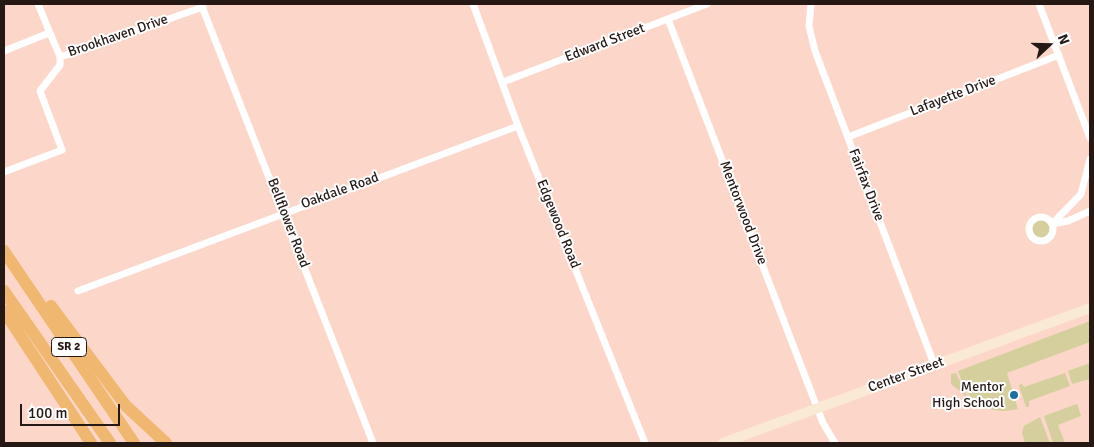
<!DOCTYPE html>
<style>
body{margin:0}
#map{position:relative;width:1094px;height:447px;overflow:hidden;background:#fcd6c9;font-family:Signika,sans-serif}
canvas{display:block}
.frame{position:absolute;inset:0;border:5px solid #261814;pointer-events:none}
.north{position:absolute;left:1024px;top:20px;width:50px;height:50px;-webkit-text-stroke:4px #fff;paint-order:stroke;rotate:69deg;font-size:14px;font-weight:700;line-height:20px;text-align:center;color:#261814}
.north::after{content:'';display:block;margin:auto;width:18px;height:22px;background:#261814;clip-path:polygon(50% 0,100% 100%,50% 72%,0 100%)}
.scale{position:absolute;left:20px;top:404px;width:100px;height:22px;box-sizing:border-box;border:2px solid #261814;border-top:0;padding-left:6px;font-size:15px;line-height:18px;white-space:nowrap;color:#261814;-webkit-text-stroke:4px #fff;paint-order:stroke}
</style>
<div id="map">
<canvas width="1094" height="447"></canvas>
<div class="frame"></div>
<div class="north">N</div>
<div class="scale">100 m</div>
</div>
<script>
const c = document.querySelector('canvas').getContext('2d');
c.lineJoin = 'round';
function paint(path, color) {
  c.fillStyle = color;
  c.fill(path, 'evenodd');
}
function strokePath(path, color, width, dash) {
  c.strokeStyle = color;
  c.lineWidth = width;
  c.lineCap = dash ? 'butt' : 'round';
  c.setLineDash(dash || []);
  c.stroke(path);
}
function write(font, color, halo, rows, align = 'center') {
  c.font = font + ' Signika,sans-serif';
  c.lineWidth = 4;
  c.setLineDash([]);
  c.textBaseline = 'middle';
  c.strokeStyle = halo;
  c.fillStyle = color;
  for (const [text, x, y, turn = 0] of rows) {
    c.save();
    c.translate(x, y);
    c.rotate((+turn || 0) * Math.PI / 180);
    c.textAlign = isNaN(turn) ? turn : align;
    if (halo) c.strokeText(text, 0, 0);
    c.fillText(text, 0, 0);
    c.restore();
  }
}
const green = new Path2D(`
 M1032 229a9 9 0 1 1 18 0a9 9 0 1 1-18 0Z
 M1090,321V342L1007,373L1018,409C984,416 968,402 958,371Z
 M1090,363V379L1072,384L1068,371Z
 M956,373L968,398L951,384V374Z
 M1065,373L1070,386L1029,401V407H1026L1019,386L1021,383L1024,387Z
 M1077,404L1081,416L1058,425L1065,443H1053L1044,416Z
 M1040,417L1050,443H1025L1022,433L1024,426Z`);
const minor = new Path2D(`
 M38,4L60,57L203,7
 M201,4L373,443
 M473,4L518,126L645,443
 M811,4L809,26L815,51L934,364
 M1039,4L1090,138
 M668,19L823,423L835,443
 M4,51L49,33
 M503,82L707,4
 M848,137L1059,55
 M4,172L62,150L40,91L60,65V57
 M1029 229a12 12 0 1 1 24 0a12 12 0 1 1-24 0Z
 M1052,224L1081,194L1090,159
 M1052,224L1068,221L1090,211
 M78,291L518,126`);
const secondary = new Path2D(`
 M723,443L1090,308`);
const motorway = new Path2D(`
 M4,251L134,443
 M4,291L110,443
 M51,306L126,406L166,443
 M4,311L91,443`);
const markers = [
 [1014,395,5,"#1e70a1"]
];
const shields = [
 [69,347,35]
];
const shieldNames = [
 ["SR 2",69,347]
];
const streetNames = [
 ["Brookhaven Drive",118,36,-19],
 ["Edward Street",605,43,-21],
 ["Lafayette Drive",953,96,-21],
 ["Fairfax Drive",866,185,69],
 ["Oakdale Road",340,191,-20],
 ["Mentorwood Drive",743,213,69],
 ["Bellflower Road",288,223,69],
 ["Edgewood Road",558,224,68],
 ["Center Street",906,375,-20]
];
const poiNames = [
 ["Mentor",1004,387],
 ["High School",1004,403]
];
paint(green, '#d4cf9d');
strokePath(minor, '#fff', 7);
strokePath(secondary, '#fae9d4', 10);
strokePath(motorway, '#f0b770', 12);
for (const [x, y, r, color] of markers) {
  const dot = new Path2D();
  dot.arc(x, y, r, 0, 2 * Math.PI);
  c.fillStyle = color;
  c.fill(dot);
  strokePath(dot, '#fff', 2);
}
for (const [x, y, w] of shields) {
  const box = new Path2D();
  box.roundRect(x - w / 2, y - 9.5, w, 19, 4);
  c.fillStyle = '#fff';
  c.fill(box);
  strokePath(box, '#261814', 1);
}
write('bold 12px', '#261814', null, shieldNames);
write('14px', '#261814', '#fff', streetNames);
write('14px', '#261814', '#fff', poiNames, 'right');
</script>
